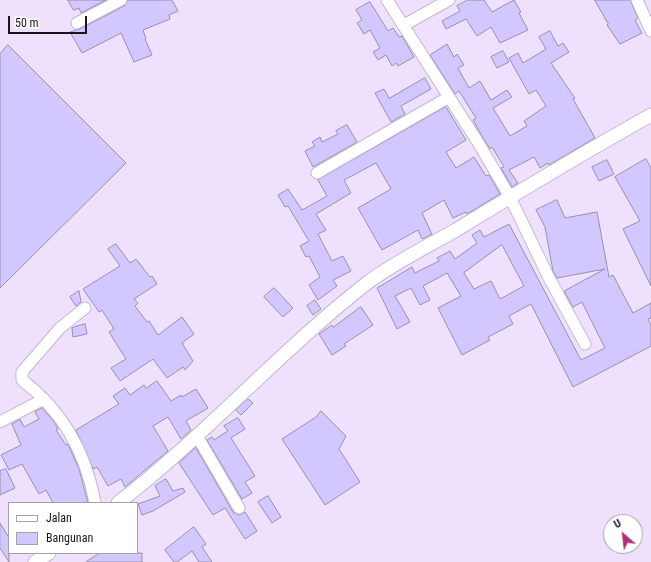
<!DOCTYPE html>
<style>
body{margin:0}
#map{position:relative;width:651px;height:562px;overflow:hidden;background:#efe0fd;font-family:"Roboto Condensed",sans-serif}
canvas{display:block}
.legend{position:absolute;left:8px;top:502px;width:130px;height:52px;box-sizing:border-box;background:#fff;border:1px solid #a3a1a4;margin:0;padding:5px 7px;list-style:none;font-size:12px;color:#18131c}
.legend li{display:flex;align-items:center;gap:8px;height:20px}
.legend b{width:20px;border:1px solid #a3a1a4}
.north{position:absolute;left:603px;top:514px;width:40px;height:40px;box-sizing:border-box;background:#fff;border:1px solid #a3a1a4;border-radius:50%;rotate:332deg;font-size:11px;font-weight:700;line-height:16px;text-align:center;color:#18131c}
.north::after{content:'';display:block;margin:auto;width:14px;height:18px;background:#b33179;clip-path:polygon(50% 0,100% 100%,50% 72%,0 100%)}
.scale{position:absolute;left:8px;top:16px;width:79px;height:18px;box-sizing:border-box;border:2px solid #18131c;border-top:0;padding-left:5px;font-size:12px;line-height:14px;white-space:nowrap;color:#18131c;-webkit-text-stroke:3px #fff;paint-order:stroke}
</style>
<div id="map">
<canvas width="651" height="562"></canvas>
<ul class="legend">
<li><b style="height:5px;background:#fff"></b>Jalan</li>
<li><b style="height:11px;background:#d3c7ff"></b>Bangunan</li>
</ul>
<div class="north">U</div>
<div class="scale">50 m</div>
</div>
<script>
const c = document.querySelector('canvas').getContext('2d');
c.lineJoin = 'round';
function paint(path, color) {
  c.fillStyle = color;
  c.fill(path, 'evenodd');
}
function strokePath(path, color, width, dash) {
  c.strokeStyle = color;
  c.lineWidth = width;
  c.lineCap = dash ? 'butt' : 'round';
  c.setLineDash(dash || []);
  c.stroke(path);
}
const building = new Path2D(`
 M68,0H106L81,13L79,8L74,10Z
 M128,0H172L178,11L169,15L170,19L143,30L146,39H145L152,55L134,62L121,33L82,53L70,32L80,29L124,6Z
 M468,0H484L492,12L514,0L521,12L519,13L528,30L500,43L491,27L477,36L466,19L446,29L442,21L460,11L457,6Z
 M595,0H630L638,18L635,20L642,33L620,44L607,25L608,24Z
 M370,2L388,31L393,28L399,37L402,36L414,57L398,66L396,63L392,66L386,55L378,60L373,52L380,48L370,30L364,34L357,23L362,20L356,10Z
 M550,31L558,46L563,43L569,52L551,63L572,94L575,98L573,99L595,138L549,165L548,163L540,168L534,157L509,170L518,183L512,187L501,168L504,167L492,147L490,149L479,131L473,120L476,118L459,91L455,94L430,55L447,44L454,57L457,54L464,65L458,68L469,88L480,81L491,100L507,90L512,97L493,108L510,136L527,126L524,121L546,106L536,90L529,94L509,58L518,53L523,63L538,54L546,49L539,37Z
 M8,45L126,163L0,288V54Z
 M503,51L509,62L497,68L491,57Z
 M425,78L431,89L401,106L405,114L391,122L375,93L384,89L389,98Z
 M446,107L466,140L446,152L456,168L474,157L486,176L489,175L500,194L467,214L466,212L453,218L444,200L422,213L432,234L422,239L418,230L382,250L358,208L391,189L376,163L344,180L351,193L316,214L326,230L318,234L332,261L343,256L351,271L333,280L337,286L318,300L309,285L320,277L309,256L306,257L300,246L309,241L288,206L285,207L278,195L288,189L302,210L327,196L318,180Z
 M347,125L357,142L313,167L305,151L315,146L312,142L320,137L322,142L338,134L336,131Z
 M646,159L651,168V286L623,229L640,221L615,177Z
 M607,160L614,174L599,181L592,167Z
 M557,200L565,218L597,212L609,277L613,275L633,313L651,303V318L648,319L651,325V346L573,387L531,304L509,316L513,324L488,337L490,340L462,355L438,308L461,296L447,273L423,286L430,300L420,305L411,288L395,296L410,322L397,329L377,288L412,267L415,273L439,261L437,258L450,251L455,259L477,243L472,235L480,230L484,237L509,224L581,360L605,348L582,302L573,307L564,291L605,269L557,278L553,271L545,227L536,210ZM502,245L524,286L500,299L491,281L474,289L464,273Z
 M116,244L130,263L136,259L150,277L152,276L157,284L134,299L138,303L135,306L147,322L149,321L158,335L182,317L194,334L182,343L193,361L185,370L183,367L167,378L153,359L120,381L111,368L126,359L109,332L114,329L102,310L99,312L83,289L120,266L108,249Z
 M274,288L293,308L283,317L264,297Z
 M79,291L81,302L76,306L70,297Z
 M315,300L321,309L313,315L307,306Z
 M361,307L373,325L344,344L346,346L332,355L319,334L332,325L333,327Z
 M85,324L87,334L73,337L72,328Z
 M157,381L171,401L181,395L182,397L196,389L208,408L186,421L191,430L181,439L168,417L153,426L168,451L125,487L121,479L108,486L97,467L93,469L76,430L119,404L113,396L125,388L130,395L144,385L146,388Z
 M248,399L253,403L241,415L236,410Z
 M42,408L55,423L58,429L56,430L66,445L68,444L72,453L79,469L88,503H53L46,490L39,494L22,464L9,470L1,455L21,445L12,424L20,419L24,427L39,419L35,412Z
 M321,411L346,436L339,449L360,482L325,505L282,439L316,417Z
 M238,418L245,429L231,438L255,476L245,482L252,493L242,499L207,440L212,437L214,440L228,431L224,426Z
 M196,448L233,512L239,515L245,512L257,531L245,539L225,508L213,515L179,463Z
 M6,469L15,488L0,495V471Z
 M166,479L173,491L183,488L185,492L153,511L142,515L138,504L160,496L155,486Z
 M268,496L281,517L272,523L258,502Z
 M0,523L9,538V562L0,548Z
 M194,527L206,544L202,547L212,562H199L192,551L177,562H174L165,550Z
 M100,553H142V562H86Z`);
const minor = new Path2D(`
 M387,0L479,144L510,197L548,276L585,344
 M637,0L651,31
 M77,23L121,0
 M404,25L449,0
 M317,173L449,97
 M85,308L60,328L22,372V380C63,411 86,453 95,503
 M0,422L44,399
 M197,436L239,508`);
const tertiary = new Path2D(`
 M118,503C206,435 280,351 367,283C392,264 428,246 456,230C520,191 585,152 651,115
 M35,562L49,553`);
paint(building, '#d3c7ff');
strokePath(building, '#9690ac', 1);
strokePath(minor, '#c5b7d3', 13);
strokePath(tertiary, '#c5b7d3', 15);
strokePath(minor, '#fff', 11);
strokePath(tertiary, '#fff', 13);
</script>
